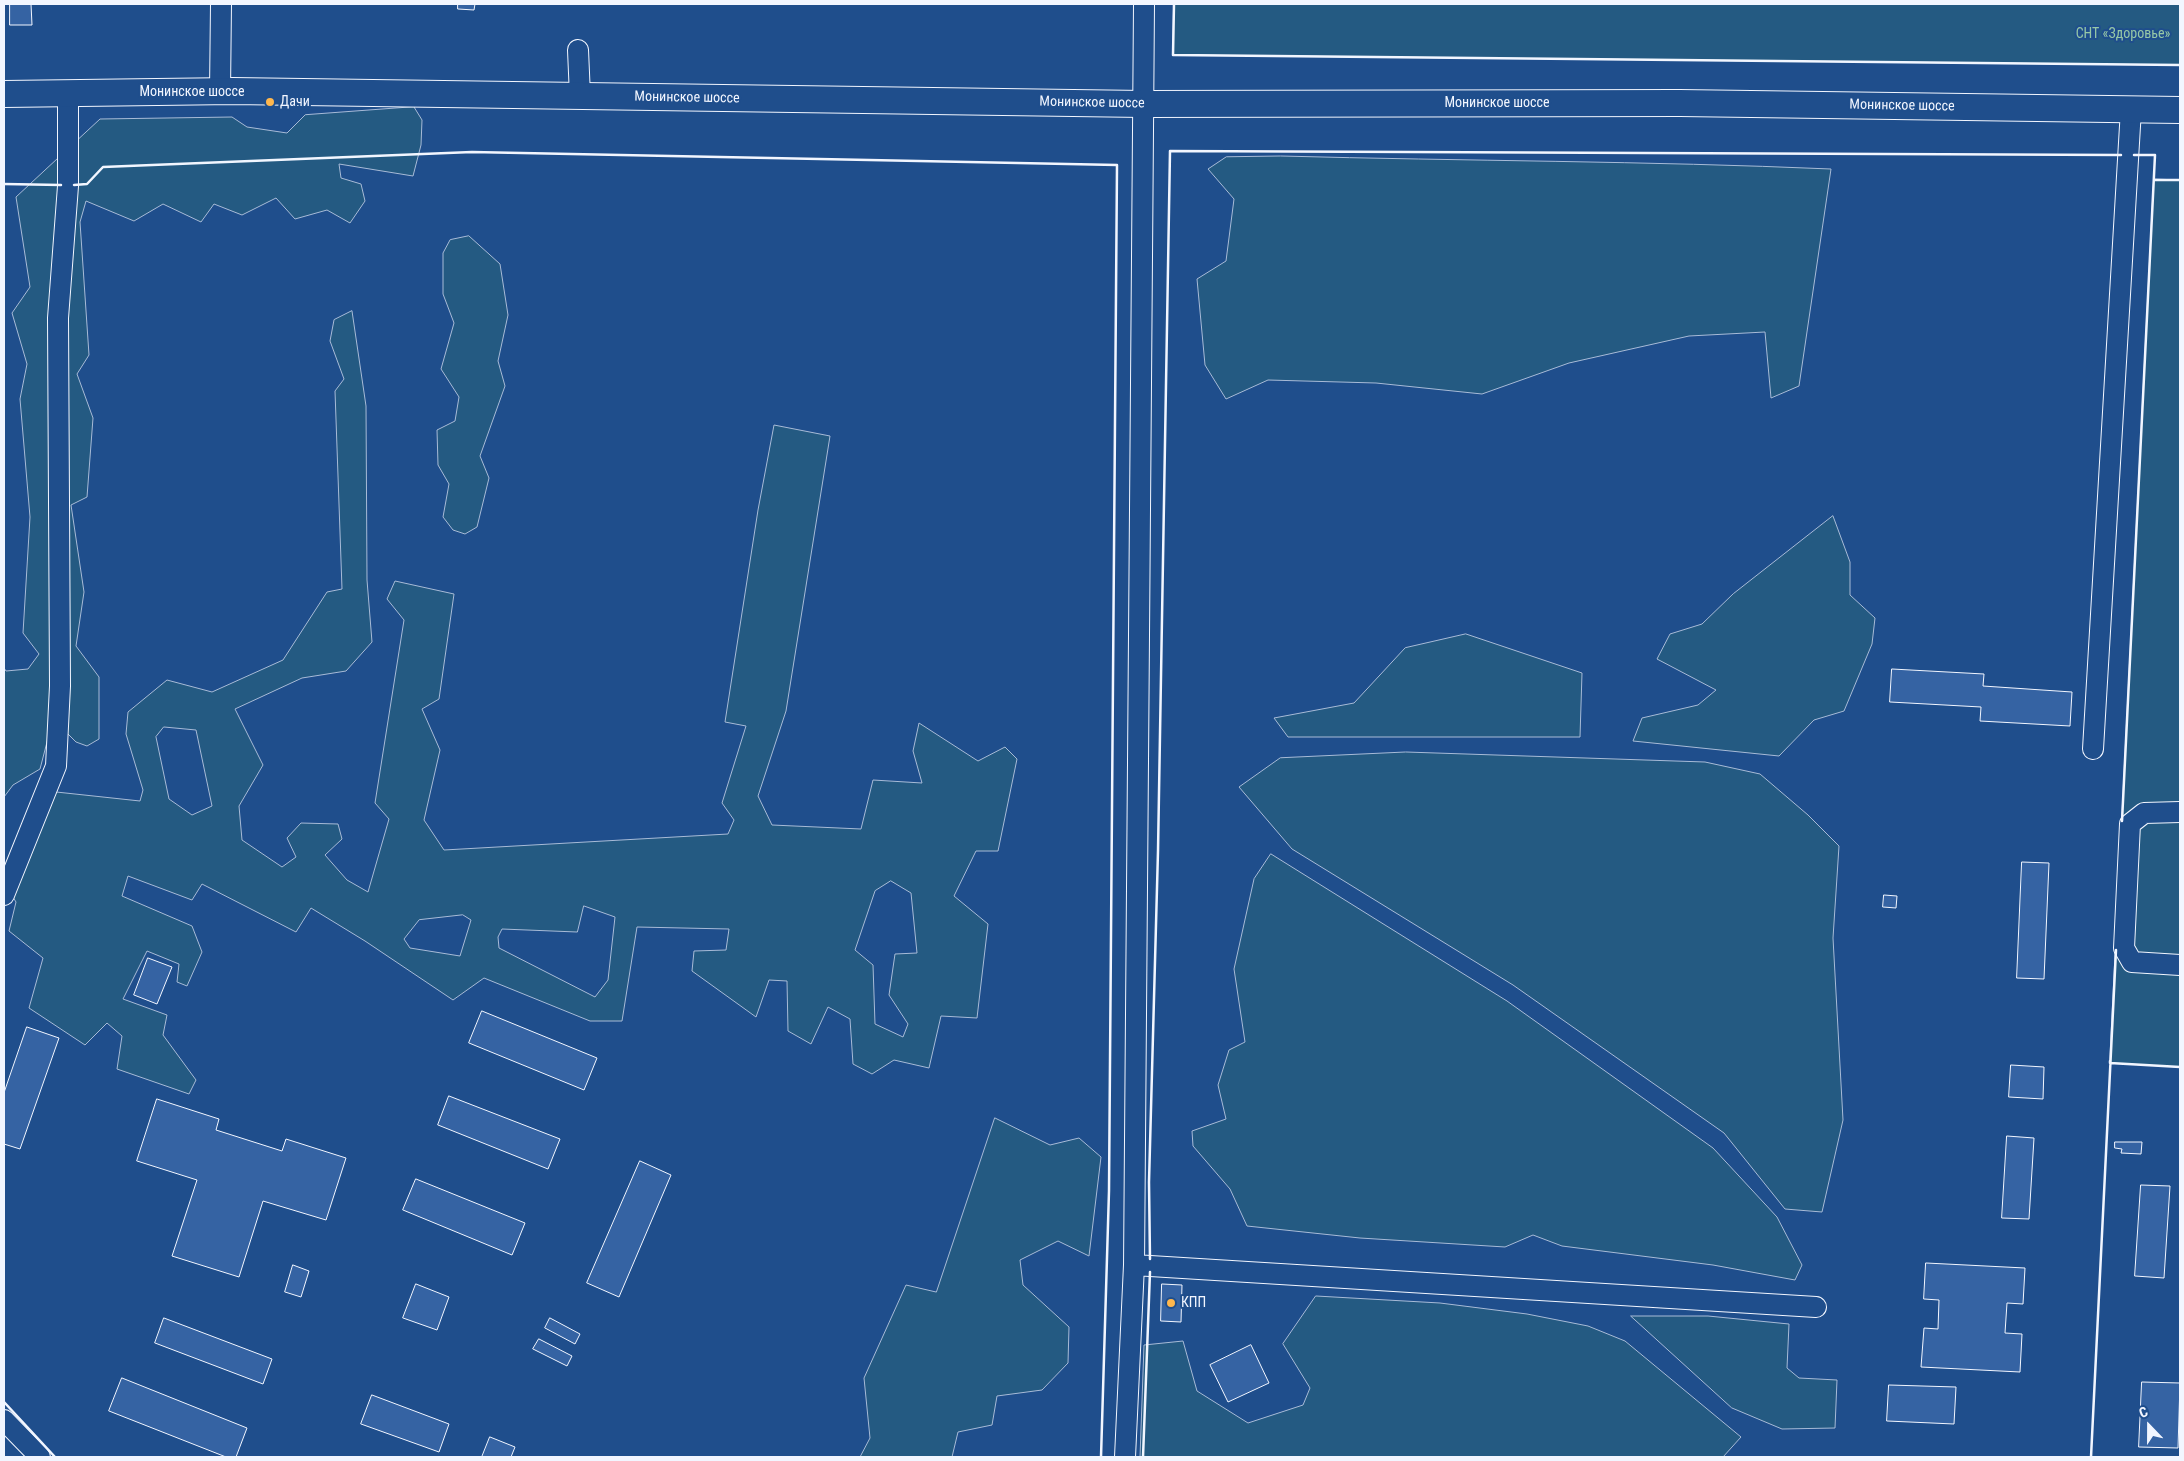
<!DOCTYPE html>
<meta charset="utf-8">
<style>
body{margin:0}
#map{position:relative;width:2184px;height:1461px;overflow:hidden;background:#1f4e8c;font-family:"Roboto Condensed",sans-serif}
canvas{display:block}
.frame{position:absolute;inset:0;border:5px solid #f2f6ff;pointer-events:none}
.north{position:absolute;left:2124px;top:1401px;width:50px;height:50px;-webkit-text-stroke:4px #1f4e8c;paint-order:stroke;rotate:338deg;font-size:14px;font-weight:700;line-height:20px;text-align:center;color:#f2f6ff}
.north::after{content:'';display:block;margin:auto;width:18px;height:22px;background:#f2f6ff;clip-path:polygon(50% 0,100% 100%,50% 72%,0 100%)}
</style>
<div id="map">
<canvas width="2184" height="1461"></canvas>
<div class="frame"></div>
<div class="north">С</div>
</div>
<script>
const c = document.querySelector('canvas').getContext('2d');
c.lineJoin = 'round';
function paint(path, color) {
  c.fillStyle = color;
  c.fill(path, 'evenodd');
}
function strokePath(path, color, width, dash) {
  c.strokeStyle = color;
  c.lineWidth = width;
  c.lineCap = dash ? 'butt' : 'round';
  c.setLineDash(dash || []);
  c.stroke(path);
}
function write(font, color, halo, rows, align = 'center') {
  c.font = font + ' "Roboto Condensed",sans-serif';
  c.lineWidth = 4;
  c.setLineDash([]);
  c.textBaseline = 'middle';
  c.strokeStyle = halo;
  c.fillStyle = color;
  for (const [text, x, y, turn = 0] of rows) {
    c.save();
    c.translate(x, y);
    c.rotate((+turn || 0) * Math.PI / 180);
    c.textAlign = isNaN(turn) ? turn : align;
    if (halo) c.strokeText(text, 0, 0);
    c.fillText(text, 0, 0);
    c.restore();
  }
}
const green = new Path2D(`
 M1174,4H2180V65L1173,55Z
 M414,107L422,120L421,145L413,176L339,164L341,178L361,184L365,201L350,223L327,210L295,219L276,198L242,215L214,204L201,222L163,204L134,221L86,201L80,222L89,355L77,374L93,418L87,497L71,505L84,592L76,646L99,677V739L87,746L76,742L53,719L40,769L13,785L4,797V668L6,671L28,669L39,654L23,633L30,517L20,399L27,364L12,313L30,287L16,197L100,119L232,117L247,127L287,133L305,115Z
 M1281,156C1464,161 1648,161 1831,169L1799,386L1771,398L1765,332L1689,336L1569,363L1482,394L1376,383L1268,380L1226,399L1205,365L1197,279L1226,261L1234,199L1208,169L1226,157Z
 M2154,179L2180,180V1067L2110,1063Z
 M469,236L500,264L508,315L498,361L505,386L480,456L489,478L477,527L465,534L453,530L443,517L449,484L438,465L437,430L455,421L459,397L441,369L454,323L443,294V253L450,240Z
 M352,311L366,406L367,580L372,642L346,671L302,678L235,709L263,765L239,806L242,840L282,867L296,857L287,838L301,823L338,824L342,839L325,855L347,880L368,892L389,819L375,803L404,620L387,599L395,581L454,594L439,699L422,709L440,750L424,820L444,850L728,834L734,820L722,803L746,726L725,722L758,510L774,425L830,436L786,711L758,796L772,825L861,829L873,780L922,783L913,751L919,723L978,761L1005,747L1017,759L998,851H976L954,896L988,924L977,1018L941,1016L929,1068L894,1060L872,1074L853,1064L850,1019L828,1007L811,1044L788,1031L787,981L769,980L756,1017L692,971L694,951L726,950L729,929L637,927L622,1021H590L484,978L453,1000L365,941L311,908L296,932L202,884L192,900L128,876L122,896L192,926L202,952L187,986L177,982L179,964L147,951L123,999L167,1015L163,1035L196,1080L189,1094L117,1069L122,1036L107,1023L85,1045L29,1008L43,958L9,931L16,902L4,883L47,791L140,801L143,790L126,734L128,712L167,680L212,692L283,660L327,592L342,589L335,391L344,379L330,341L334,320ZM164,727L196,730L212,806L192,815L169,799L156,737ZM891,881L911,893L917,953L895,954L889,995L908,1024L903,1037L875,1024L873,965L855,950L875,891ZM584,906L615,917L608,980L595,997L499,948L498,937L502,929L577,932ZM463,915L471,920L460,956L410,948L404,939L419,920Z
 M1833,516L1850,562V595L1875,618L1872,644L1844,711L1814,720L1779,756L1633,741L1642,718L1698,705L1716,690L1657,659L1670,634L1702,624L1733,594Z
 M1466,634L1582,673L1580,737H1288L1274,718L1354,703L1405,648Z
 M1406,752L1705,762L1760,774L1808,815L1839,846L1833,938L1843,1120L1822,1212L1785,1209L1724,1133L1513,985L1292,849L1239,787L1280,758Z
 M1271,854L1507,1001L1713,1148L1777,1217L1802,1265L1795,1280L1713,1265L1562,1246L1533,1235L1505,1247L1360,1238L1247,1226L1230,1189L1193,1146L1192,1131L1226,1119L1218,1085L1229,1050L1245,1042L1234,969L1254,879Z
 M995,1118L1050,1145L1079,1138L1101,1157L1089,1256L1058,1241L1020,1260L1023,1285L1069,1327L1068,1363L1042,1390L997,1396L992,1425L958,1432L952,1457H860L870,1438L864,1378L906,1285L936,1292Z
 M1316,1296L1440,1303L1527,1314L1588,1326L1625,1341L1741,1437L1723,1457H1140L1144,1345L1183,1341L1197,1391L1248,1423L1303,1405L1310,1388L1283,1344Z
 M1631,1316H1708L1789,1324L1787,1368L1799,1378L1837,1380L1835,1428L1782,1429L1732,1408Z`);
const building = new Path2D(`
 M10,4H31L32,25H10Z
 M458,4H475L474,10L458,9Z
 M1892,669L1984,674L1983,686L2072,692L2070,726L1980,721L1981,707L1890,702Z
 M2022,862L2049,863L2044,979L2017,978Z
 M1884,895L1897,896L1896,908L1883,907Z
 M148,958L172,967L157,1004L134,995Z
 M482,1011L597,1058L584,1090L469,1043Z
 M27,1027L59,1038L20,1149L4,1144V1093Z
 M2011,1065L2044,1067L2043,1099L2009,1097Z
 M449,1096L560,1139L548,1169L438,1125Z
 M157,1099L219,1119L216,1130L282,1151L286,1139L346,1158L326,1220L263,1201L239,1277L172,1256L197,1180L137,1161Z
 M2007,1136L2034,1138L2029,1219L2002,1218Z
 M2115,1142H2142L2141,1154L2121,1153L2122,1149L2115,1148Z
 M640,1161L671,1175L619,1297L587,1283Z
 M416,1179L525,1223L512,1255L403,1210Z
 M2141,1185L2170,1186L2164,1278L2135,1276Z
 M1926,1263L2025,1268L2023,1304L2007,1303L2005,1333L2022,1334L2020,1372L1921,1367L1924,1328L1938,1329L1939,1300L1924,1299Z
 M293,1265L309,1271L301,1297L285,1292Z
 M416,1284L449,1297L437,1330L403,1318Z
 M1162,1284L1182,1285L1181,1322L1161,1321Z
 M164,1318L272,1359L263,1384L155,1343Z
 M550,1318L580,1334L575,1344L545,1328Z
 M539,1339L572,1356L567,1366L533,1349Z
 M1251,1345L1269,1383L1228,1402L1210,1365Z
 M122,1378L247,1428L236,1457H226L109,1411Z
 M2142,1382L2180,1383L2178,1448L2139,1447Z
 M1889,1385L1956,1387L1954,1424L1887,1421Z
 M372,1395L449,1424L439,1452L361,1424Z
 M490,1437L515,1447L511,1457H482Z`);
const minor = new Path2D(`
 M578,50L580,96
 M220,91L221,4
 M2093,749L2131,109
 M2180,812L2144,813L2130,824L2124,948L2132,962L2180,965
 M4,895L56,766L60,686L58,318L68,186V93
 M1134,1265L1816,1307
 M4,1420L40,1457
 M1125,1457L1134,1265L1144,4`);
const major = new Path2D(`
 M4,94L233,91L1143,104L1680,103L2180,110`);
const wall = new Path2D(`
 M1174,4L1173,55L2180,65
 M2154,180H2180
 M4,184L61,185
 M74,185L87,184L103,167L472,152L1117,165L1109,1191L1101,1457
 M2122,821L2155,155H2134
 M2110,1061V1063L2180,1067
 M1150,1259L1149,1182L1158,851L1170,151L2121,155
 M4,1402L55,1457
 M1143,1457L1150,1272
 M2091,1457L2116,950`);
const markers = [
 [270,102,5,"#ffb74d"],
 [1171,1303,5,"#ffb74d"]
];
const parkNames = [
 ["СНТ «Здоровье»",2123,34]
];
const streetNames = [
 ["Монинское шоссе",192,92],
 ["Монинское шоссе",687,98,1],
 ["Монинское шоссе",1092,103,1],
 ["Монинское шоссе",1497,103],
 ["Монинское шоссе",1902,106,1]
];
const poiNames = [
 ["Дачи",280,102],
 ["КПП",1181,1303]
];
paint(green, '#245a82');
strokePath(green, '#a8bbd7', 1);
paint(building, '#3563a3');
strokePath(building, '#f2f6ff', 1);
strokePath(minor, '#f2f6ff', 22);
strokePath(major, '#f2f6ff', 28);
strokePath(minor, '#1f4e8c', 20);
strokePath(major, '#1f4e8c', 26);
strokePath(wall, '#f2f6ff', 2.5);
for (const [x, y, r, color] of markers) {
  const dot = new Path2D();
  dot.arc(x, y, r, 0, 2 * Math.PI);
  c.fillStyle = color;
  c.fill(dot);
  strokePath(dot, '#1f4e8c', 2);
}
write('14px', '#97c8a6', '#1f4e8c', parkNames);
write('14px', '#f2f6ff', '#1f4e8c', streetNames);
write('14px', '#f2f6ff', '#1f4e8c', poiNames, 'left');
</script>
